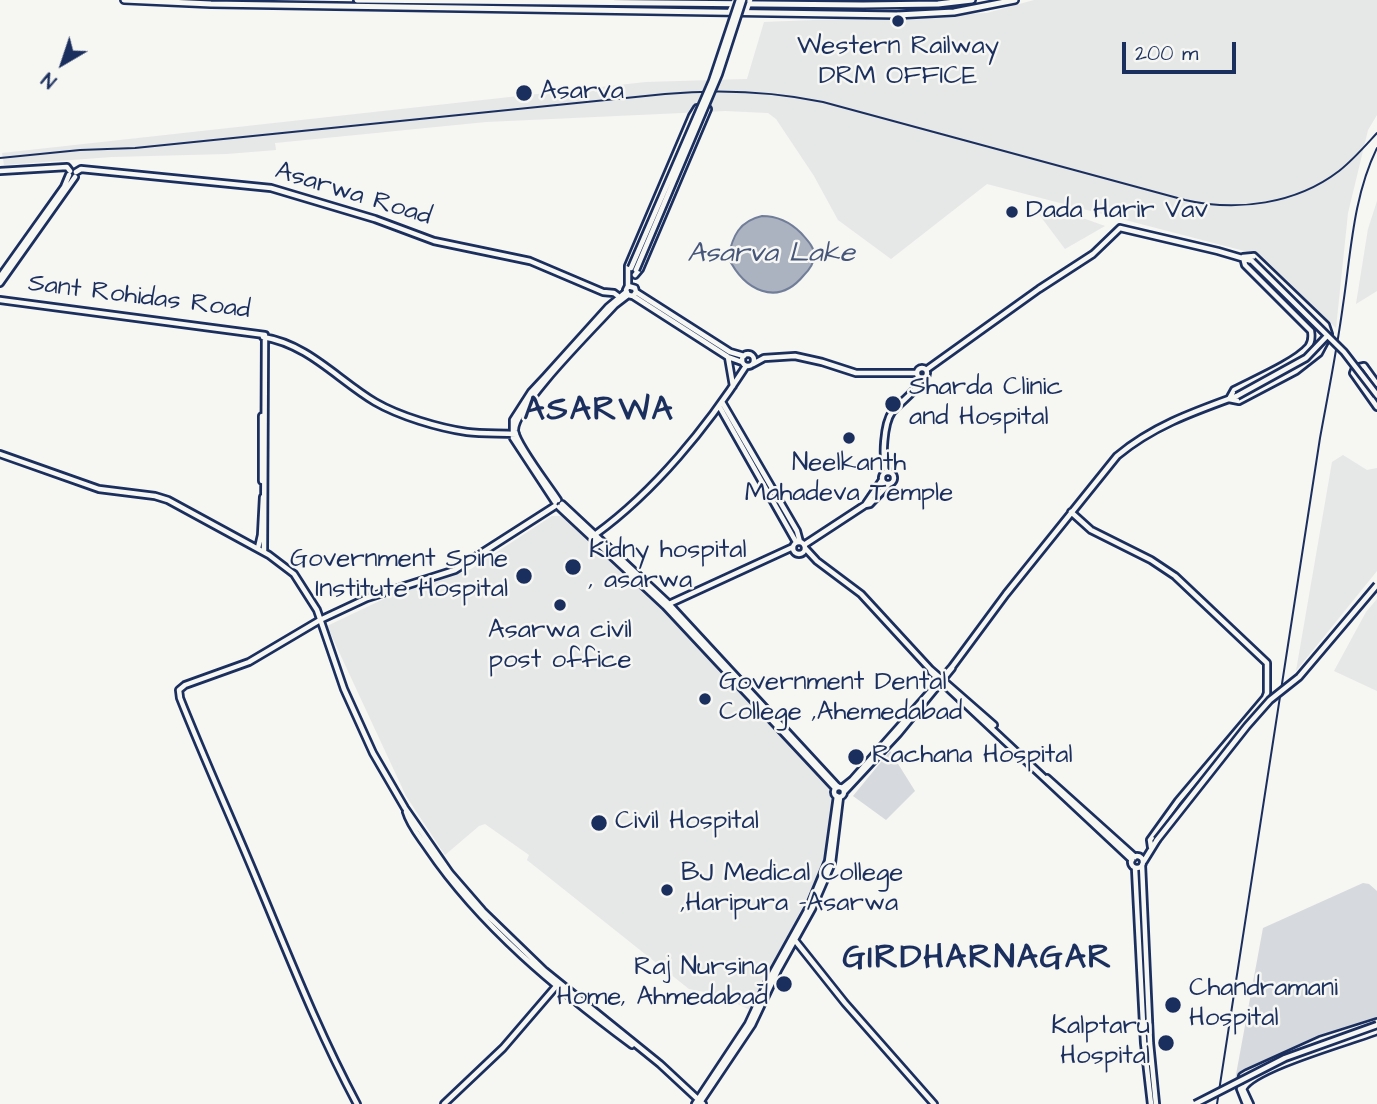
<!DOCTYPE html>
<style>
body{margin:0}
#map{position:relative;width:1377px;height:1104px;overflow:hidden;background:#f6f6f2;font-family:"Architects Daughter",sans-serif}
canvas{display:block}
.north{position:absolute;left:28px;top:28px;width:70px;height:70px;-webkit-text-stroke:5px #f6f6f2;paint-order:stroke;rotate:219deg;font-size:19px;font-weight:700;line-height:28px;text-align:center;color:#1b2f5e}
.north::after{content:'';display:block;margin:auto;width:24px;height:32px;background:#1b2f5e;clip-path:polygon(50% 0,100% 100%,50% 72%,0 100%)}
.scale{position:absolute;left:1122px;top:42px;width:114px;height:32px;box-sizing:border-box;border:4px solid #1b2f5e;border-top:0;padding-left:9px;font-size:21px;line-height:24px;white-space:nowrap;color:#1b2f5e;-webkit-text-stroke:5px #f6f6f2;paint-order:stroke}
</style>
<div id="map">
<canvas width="1377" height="1104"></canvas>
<div class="north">N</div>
<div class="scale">200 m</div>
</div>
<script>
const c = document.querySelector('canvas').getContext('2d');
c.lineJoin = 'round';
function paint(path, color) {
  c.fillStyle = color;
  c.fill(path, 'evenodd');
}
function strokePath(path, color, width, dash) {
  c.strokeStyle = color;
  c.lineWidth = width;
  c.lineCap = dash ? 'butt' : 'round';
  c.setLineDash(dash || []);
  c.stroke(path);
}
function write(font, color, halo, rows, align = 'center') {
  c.font = font + ' "Architects Daughter",sans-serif';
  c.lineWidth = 5;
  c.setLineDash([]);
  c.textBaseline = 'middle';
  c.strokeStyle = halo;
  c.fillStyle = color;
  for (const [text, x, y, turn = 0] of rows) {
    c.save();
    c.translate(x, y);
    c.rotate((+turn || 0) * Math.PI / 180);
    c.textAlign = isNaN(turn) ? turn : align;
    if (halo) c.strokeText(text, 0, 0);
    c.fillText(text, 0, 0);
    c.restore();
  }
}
const built = new Path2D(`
 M1034,0H1377V115L1368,130L1348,213L1336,328L1270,264L1256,254L987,184L891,259L838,220L814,176L776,119L768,113L725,111L486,122L275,143L276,150L226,154L112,157L4,165L2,153L646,82L747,79L764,22L987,13Z
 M1377,201V291L1356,304L1368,229Z
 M1049,206L1105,226L1065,249L1038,213Z
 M1343,455L1367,470L1377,468V571L1296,671L1332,462Z
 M552,516H561L576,526L669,616L825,782L833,798L830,833L825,863L750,1010L719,995L689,989L527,860L529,855L485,824L479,826L445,855L406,796L327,626L388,597L471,569Z
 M1377,599V691L1334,671L1366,612Z`);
const green = new Path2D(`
 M890,751L915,791L886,820L853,796Z
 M1363,883L1369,884L1377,891V1017L1240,1074L1235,1080L1263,928Z`);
const water = new Path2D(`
 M762,216C776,216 790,222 801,233C806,239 815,247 814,256C814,263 809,270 804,275C777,308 744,290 728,257C733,236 739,221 762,216Z`);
const secondary = new Path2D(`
 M730,11L735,0
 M746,12L750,0
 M0,171L67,167L70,171
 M76,172L81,169L271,188L375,219L434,241L530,261L603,292L614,293L622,299
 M1254,256L1326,325L1329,334L1319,353L1296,371L1239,401L1229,399L1234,390C1253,380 1295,362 1308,347C1312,342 1312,337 1311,331L1245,265L1243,257Z
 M0,277L64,187L69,175
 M0,283L75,177
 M628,286V266L692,116L697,108L708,109L640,269L635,275
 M636,292L730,352L744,356
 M633,296L636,292L635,288L628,286L626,290L628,295L633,296L728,357L742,362
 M0,300L265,335L264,552
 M263,337C308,344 338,380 375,402C399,416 439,428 467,432C483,434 500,433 516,434
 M742 360a6 6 0 1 1 12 0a6 6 0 1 1-12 0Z
 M728,357L733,386
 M753,364L764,358L795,356L822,362L856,373H917
 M917 373a5 5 0 1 1 10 0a5 5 0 1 1-10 0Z
 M926,370L1039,289L1093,254L1120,228L1218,251L1252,261
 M1377,384L1364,366L1355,368L1353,373L1377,407
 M722,402L797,531L800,542
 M719,406L796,542
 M262,416V481
 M0,454L99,489L155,496L168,500L269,555L294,574L317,610L344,689L373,753L405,808L450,873L483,911L545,971L660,1064L703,1104
 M887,471C881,459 884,423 892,412C902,400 916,393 921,378
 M882 478a6 6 0 1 1 12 0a6 6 0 1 1-12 0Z
 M558,500C549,486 517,445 515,431C513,408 596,326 615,305L628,295
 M555,502L513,438V420L531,392L545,377L608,307L626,292
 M562,504L669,604L838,787
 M865,505L870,504L888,485
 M559,507L665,606L835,788
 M1071,512L1091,530L1151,560L1175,576L1267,663V693L1265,698L1178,801L1150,840L1151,847
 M596,534C655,491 707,427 746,366
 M793 548a6 6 0 1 1 12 0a6 6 0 1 1-12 0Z
 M804,545L865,505L882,480
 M258,548L261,535L263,497
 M805,548L817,561L861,594L930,669L931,672L1132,860
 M669,604L793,547
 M930,669L994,725
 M1047,778L1135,857
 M834 792a5 5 0 1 1 10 0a5 5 0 1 1-10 0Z
 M842,788L852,780L952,667L1006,594L1117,456C1153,426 1193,412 1237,396
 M844,792L898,734L952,668
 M406,812C410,826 420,837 428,849C481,927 557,989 632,1045
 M1131 862a6 6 0 1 1 12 0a6 6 0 1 1-12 0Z
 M1144,861L1157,840
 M1142,865L1150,1043L1156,1104
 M1135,868L1144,1043L1151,1104
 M794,939L845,1003L934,1104
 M357,1104C319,1033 290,959 259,885C233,822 205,761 180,698L179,690L185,685L249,662L320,620L367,598L455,570L555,506
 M444,1104L503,1048L558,984
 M695,1104L748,1024L768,981L809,907L828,861L837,796
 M699,1104L752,1025L778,970L812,909L832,863L840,797
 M1246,1104L1240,1089L1242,1076L1247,1073L1320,1040L1377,1022
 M1250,1104L1243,1089C1253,1068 1352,1041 1377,1031`);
const primary = new Path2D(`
 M124,0L211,4L897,15L954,12L1015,0
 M357,0L863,5L938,4L972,0`);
const rail = new Path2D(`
 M0,158L80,150L135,148L665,94C719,89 770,91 823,102L1185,200C1237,212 1296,204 1339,171C1353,160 1365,146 1377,133
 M1217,1104L1320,438C1328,394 1337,350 1343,305C1351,252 1353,197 1377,148`);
const secondaryBridge = new Path2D(`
 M1252,261L1344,352L1377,395
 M631,268L712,81L739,0
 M636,270L719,74L743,0
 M1237,396L1306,358L1327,336
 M1157,840L1247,726L1270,700L1299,677L1377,585
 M1195,1104L1285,1058L1377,1025`);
const markers = [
 [898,21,7,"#1b2f5e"],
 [524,93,9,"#1b2f5e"],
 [1012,212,7,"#1b2f5e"],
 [893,404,9,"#1b2f5e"],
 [849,438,7,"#1b2f5e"],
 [573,567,9,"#1b2f5e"],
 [524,576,9,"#1b2f5e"],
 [560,605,7,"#1b2f5e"],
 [705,699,7,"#1b2f5e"],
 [856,757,9,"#1b2f5e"],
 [599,823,9,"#1b2f5e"],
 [667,890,7,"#1b2f5e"],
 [784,984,9,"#1b2f5e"],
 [1173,1005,9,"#1b2f5e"],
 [1166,1043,9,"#1b2f5e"]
];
const poiNames = [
 ["Western Railway",898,48,"center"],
 ["DRM OFFICE",898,78,"center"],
 ["Asarva",540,93],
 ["Dada Harir Vav",1026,212],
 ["Sharda Clinic",909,389],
 ["and Hospital",909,419],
 ["Neelkanth",849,465,"center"],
 ["Mahadeva Temple",849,495,"center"],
 ["Kidny hospital",589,552],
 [", asarwa",589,582],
 ["Government Spine",508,561,"right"],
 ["Institute Hospital",508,591,"right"],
 ["Asarwa civil",560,632,"center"],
 ["post office",560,662,"center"],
 ["Government Dental",719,684],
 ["College ,Ahemedabad",719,714],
 ["Rachana Hospital",872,757],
 ["Civil Hospital",615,823],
 ["BJ Medical College",681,875],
 [",Haripura -Asarwa",681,905],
 ["Raj Nursing",768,969,"right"],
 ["Home, Ahmedabad",768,999,"right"],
 ["Chandramani",1189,990],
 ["Hospital",1189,1020],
 ["Kalptaru",1150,1028,"right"],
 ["Hospital",1150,1058,"right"]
];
const streetNames = [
 ["Asarwa Road",353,195,17],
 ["Sant Rohidas Road",139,298,7]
];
const waterNames = [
 ["Asarva Lake",771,255]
];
const districtNames = [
 ["ASARWA",599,412],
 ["GIRDHARNAGAR",978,960]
];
paint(built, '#e6e7e7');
paint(green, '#d6d9dd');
paint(water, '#abb2c0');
strokePath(water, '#717e99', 2);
strokePath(secondary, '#1b2f5e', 10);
strokePath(primary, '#1b2f5e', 10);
strokePath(secondary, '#f6f6f2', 4.5);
strokePath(primary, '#f6f6f2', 5);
strokePath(rail, '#1b2f5e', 2);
strokePath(secondaryBridge, '#1b2f5e', 10, []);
strokePath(secondaryBridge, '#f6f6f2', 4.5);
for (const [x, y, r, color] of markers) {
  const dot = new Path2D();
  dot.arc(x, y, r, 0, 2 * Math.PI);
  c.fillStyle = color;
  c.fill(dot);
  strokePath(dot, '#f6f6f2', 2.5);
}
write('26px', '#1b2f5e', '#f6f6f2', poiNames, 'left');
write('26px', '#1b2f5e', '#f6f6f2', streetNames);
write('italic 28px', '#46567b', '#f6f6f2', waterNames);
c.letterSpacing = '2px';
write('bold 33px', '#1b2f5e', '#f6f6f2', districtNames);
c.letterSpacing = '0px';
</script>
